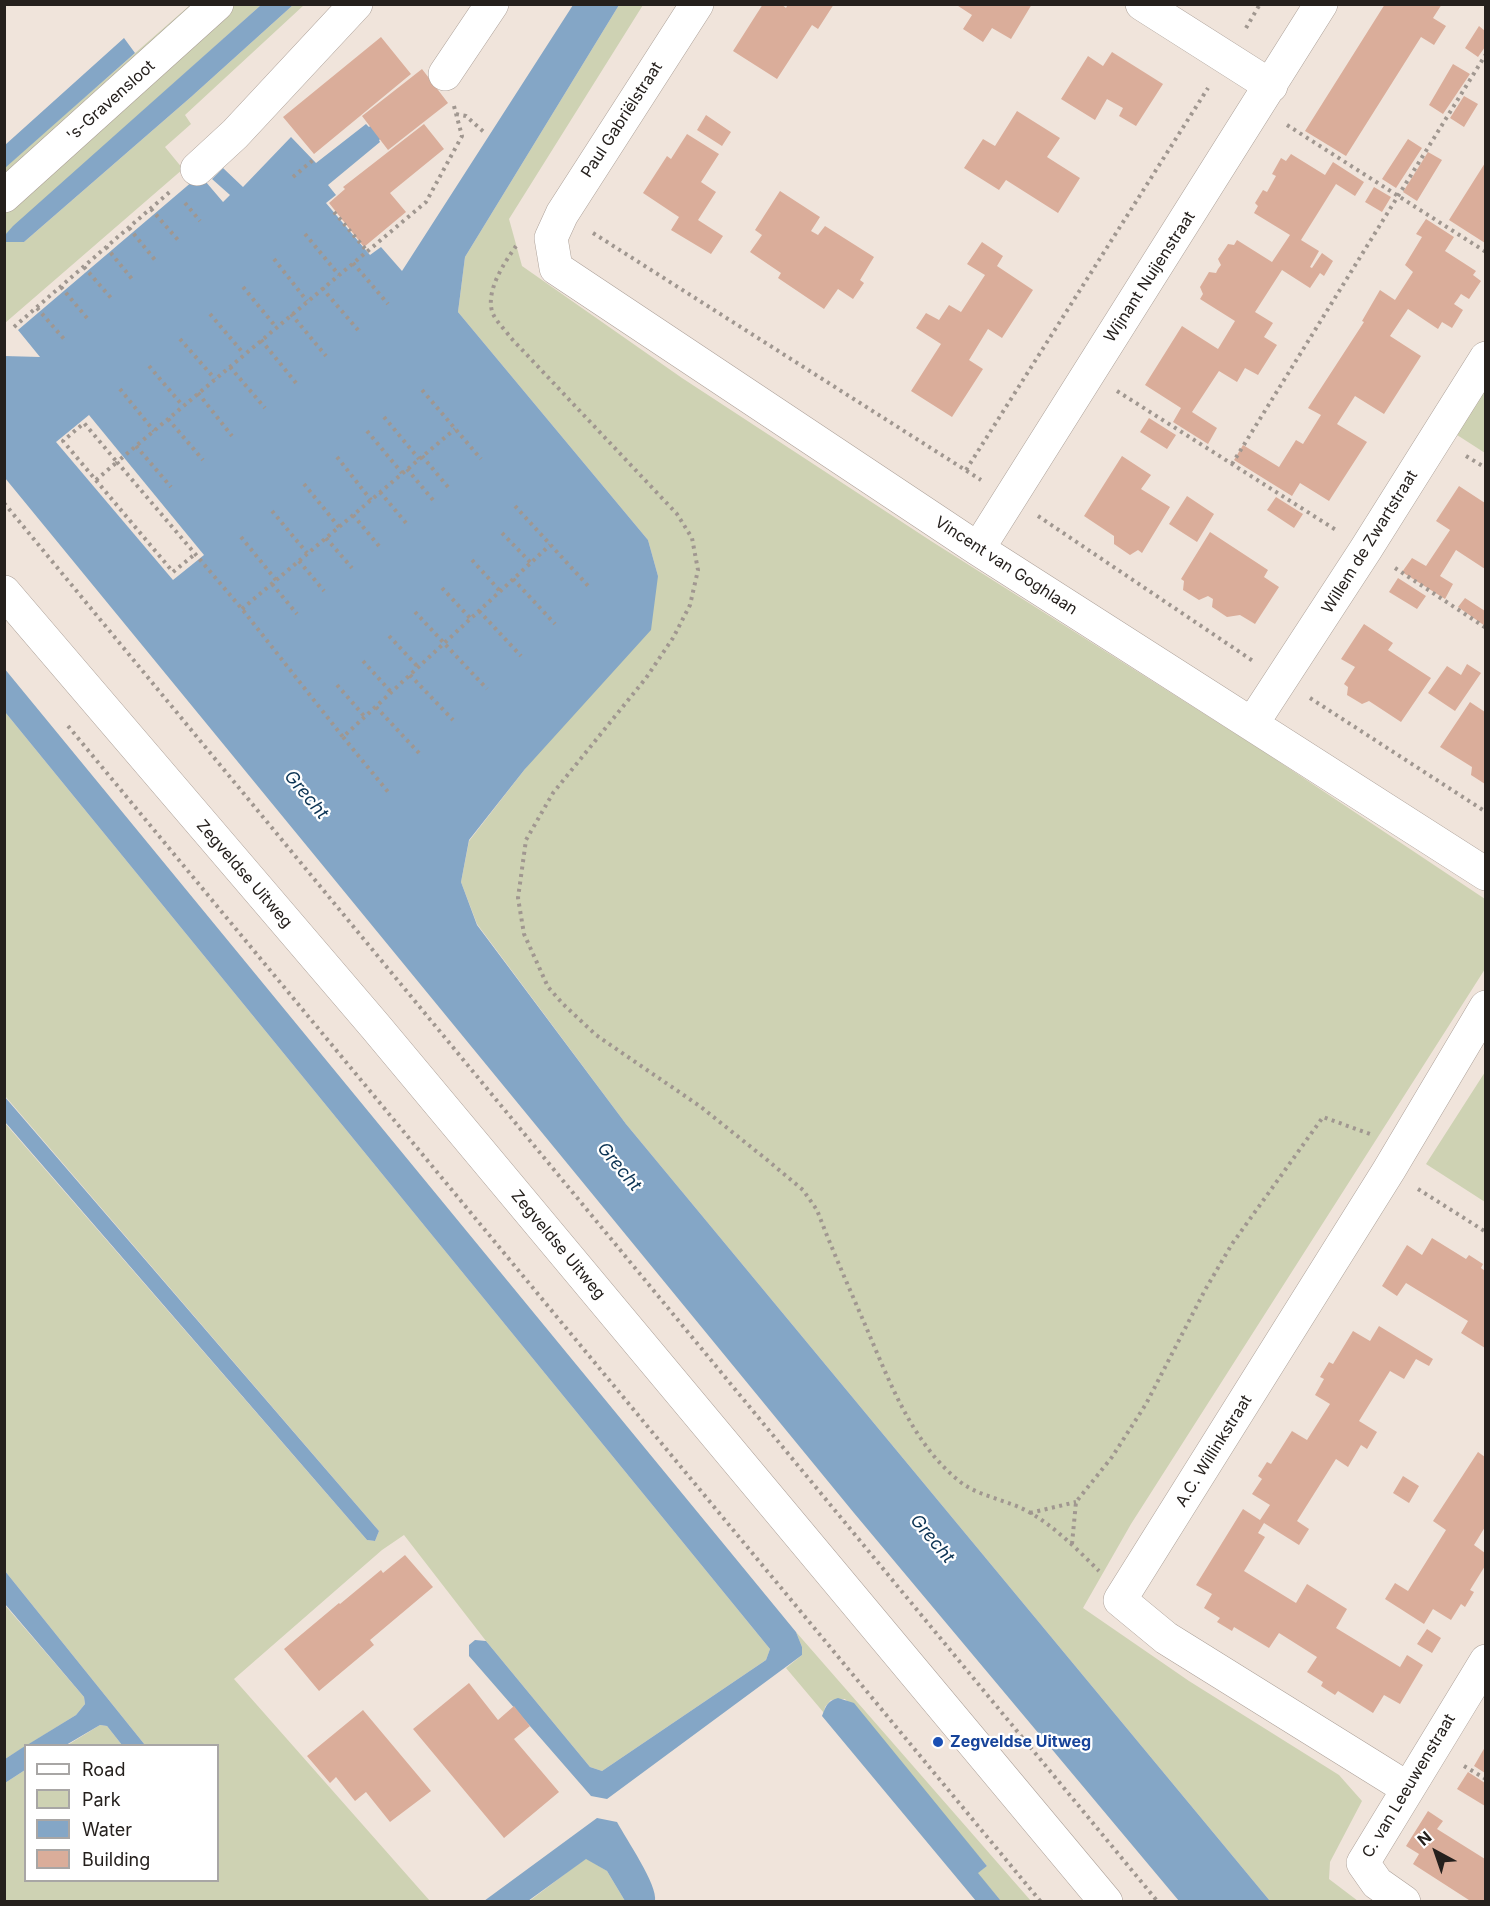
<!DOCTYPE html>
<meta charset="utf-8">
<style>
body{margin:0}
#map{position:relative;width:1490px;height:1906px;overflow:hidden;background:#f0e4db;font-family:Inter,sans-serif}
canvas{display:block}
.frame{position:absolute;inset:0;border:6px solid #25201d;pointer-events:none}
.legend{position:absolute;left:24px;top:1744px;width:195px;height:138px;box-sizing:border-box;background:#fff;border:2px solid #a8a6a5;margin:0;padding:8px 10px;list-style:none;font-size:18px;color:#25201d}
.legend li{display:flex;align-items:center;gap:12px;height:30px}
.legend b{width:30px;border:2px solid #a8a6a5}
.north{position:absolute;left:1406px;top:1822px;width:60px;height:60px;-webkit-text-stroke:4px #fff;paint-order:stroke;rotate:320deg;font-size:16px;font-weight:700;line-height:24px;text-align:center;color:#25201d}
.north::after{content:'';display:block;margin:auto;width:21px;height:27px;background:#25201d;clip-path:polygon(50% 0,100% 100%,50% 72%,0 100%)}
</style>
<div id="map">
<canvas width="1490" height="1906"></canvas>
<div class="frame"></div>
<ul class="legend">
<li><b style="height:8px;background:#fff"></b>Road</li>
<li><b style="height:16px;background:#ced2b3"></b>Park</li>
<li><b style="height:16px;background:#84a6c6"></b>Water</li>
<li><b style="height:16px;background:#daad9a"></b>Building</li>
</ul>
<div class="north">N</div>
</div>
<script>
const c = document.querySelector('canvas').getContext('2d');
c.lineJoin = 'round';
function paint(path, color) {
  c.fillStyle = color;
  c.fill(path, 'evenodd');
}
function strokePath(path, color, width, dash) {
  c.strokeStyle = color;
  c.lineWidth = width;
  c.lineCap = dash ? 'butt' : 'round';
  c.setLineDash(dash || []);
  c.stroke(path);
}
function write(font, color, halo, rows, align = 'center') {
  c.font = font + ' Inter,sans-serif';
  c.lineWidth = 4.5;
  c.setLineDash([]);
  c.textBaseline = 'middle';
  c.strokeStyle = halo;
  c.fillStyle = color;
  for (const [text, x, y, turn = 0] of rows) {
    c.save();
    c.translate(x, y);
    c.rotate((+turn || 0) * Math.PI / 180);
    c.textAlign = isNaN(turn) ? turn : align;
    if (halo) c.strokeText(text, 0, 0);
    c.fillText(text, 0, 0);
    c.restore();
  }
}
const green = new Path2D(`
 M190,5H261L5,235L4,168Z
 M293,5H304L185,115L191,124L165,147L183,169L5,323L4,239L24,242L191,97Z
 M619,5H643L509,219L522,266L682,378L931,541L1266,753L1485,899V969L1131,1524L1083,1608L1189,1681L1339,1775L1362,1801L1330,1862L1329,1879L1358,1901H1270L626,1124L477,924L461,882L469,841L525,769L658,576L648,540L458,312L465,257Z
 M1485,383V453L1454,433Z
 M5,712L770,1649L766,1660L602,1771L590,1767L486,1641L404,1535L382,1550L234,1679L430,1901H5V1783L25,1770L26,1880H218V1746L145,1745L5,1571L4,1122L367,1540L375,1541L379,1531L5,1096Z
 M1485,1072L1486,1202H1485L1426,1164Z
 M4,1604L84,1697L85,1704L76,1715L5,1759Z
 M796,1632L1031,1901H1001L977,1873L987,1866L845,1699L831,1700L825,1707L824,1713L786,1668L802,1655V1647Z
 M100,1725L107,1726L122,1745L66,1746Z
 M586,1858L607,1871L625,1901L528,1902Z`);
const water = new Path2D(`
 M261,5H293L191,97L24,242H6L5,235L13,226Z
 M573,5H619L465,257L458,312L648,540L658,576L651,630L525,769L469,840L461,882L477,925L626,1124L1270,1901H1179L854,1513L5,478L4,356L40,357L18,330L200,175L223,202L230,195L212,179L223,168L243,187L291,137L316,163L366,124L369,127L380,118L387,134L379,140L380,142L328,185L336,195L326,203L370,255L381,247L402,271Z
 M124,38L135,53L5,168V145Z
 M4,668L796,1632L802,1647V1655L607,1799L591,1796L469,1656V1645L475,1640L486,1641L590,1767L602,1771L766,1660L770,1649L5,712Z
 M4,1096L379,1531L375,1541L367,1540L5,1122Z
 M4,1571H5L145,1745H122L107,1726L100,1725L66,1745H27L76,1715L85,1704L84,1697L5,1604Z
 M838,1698L854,1703L987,1866L978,1873L1001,1901H976L822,1716C826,1706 827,1701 838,1698Z
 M25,1746V1770L5,1783V1759Z
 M597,1818L617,1822C626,1839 658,1885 655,1901H625L607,1871L586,1859L528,1901H484Z`);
const pier = new Path2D(`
 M89,415L204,555L173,580L56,442Z`);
const building = new Path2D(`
 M763,4H781L786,8L788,4H834L818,29L812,25L777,79L733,51Z
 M955,4H1032L1011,39L992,28L983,42L963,29L972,15Z
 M1385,4H1442L1433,18L1446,26L1434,45L1421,37L1346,156L1305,131Z
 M1479,26L1485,31V47L1478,57L1465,48Z
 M381,37L411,74L314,154L283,117Z
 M1112,52L1163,84L1136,126L1119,116L1123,108L1107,99L1095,120L1061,99L1088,56L1103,66Z
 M1453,64L1470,74L1443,114L1429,105Z
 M422,69L448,103L388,150L362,116Z
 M1464,96L1478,104L1464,127L1450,118Z
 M1017,111L1060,138L1047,157L1080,178L1058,213L1006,180L999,190L964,168L983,139L995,146Z
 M706,115L731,132L722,146L697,130Z
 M424,124L444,149L390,193L406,212L364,247L329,203L345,189L343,187Z
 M687,134L719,154L701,182L716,192L698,220L723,236L711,254L671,230L679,217L643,193L667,156L671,159Z
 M1408,139L1422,148L1396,188L1382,179Z
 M1428,152L1442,160L1417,201L1403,192Z
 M1291,154L1325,175L1333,162L1364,182L1355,196L1336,184L1301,240L1319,251L1310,267L1312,268L1322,253L1333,261L1324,276L1320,273L1310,288L1282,270L1255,312L1273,323L1264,337L1277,345L1258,375L1245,368L1237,382L1219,371L1192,412L1217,428L1208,444L1173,422L1181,408L1145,385L1182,326L1218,349L1235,321L1200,299L1203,294L1200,287L1209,272L1216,273L1218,269L1221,265L1218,259L1228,244L1234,245L1237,240L1272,262L1290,235L1254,213L1258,206L1255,203L1263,190L1267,192L1276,176L1272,174L1281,158L1286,161Z
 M1485,163V243L1449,220Z
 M1374,187L1391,197L1382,212L1365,202Z
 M780,191L820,217L811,231L818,235L825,226L874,257L860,280L864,283L853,299L838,289L824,309L778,278L781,273L750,252L762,235L755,230Z
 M1426,219L1454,237L1445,251L1476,271L1473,275L1481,281L1469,299L1461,294L1457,300L1454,304L1463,310L1452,328L1442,322L1438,329L1408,309L1390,336L1421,356L1384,414L1355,396L1337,424L1367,442L1329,501L1300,483L1292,496L1234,460L1243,445L1279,467L1296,440L1303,444L1321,415L1308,408L1364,322L1362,321L1380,290L1395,300L1413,272L1405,265L1422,237L1416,234Z
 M982,242L1003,256L997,266L1033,290L1002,338L988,329L969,360L983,369L952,417L911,391L941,344L916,328L926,313L939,320L949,305L961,312L985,275L967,264Z
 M1149,418L1176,435L1167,449L1140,432Z
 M1122,456L1151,475L1141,489L1170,507L1142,553L1138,550L1130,555L1114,544V536L1084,516Z
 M1459,486L1485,503V569L1456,550L1440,576L1453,584L1445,599L1402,572L1412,558L1426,566L1450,530L1436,521Z
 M1187,496L1214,514L1197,542L1169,524Z
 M1276,497L1303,514L1294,528L1267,510Z
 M1210,532L1268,570L1264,577L1279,587L1255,624L1240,615L1227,617L1212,607L1213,599L1208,596L1199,600L1183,590L1184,581L1181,579Z
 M1398,578L1426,596L1417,609L1389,592Z
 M1465,598L1485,611V626L1458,607Z
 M1364,624L1393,643L1388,650L1431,678L1401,722L1369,701L1362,704L1347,695L1348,687L1344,684L1355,667L1341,659Z
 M1467,664L1481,673L1455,711L1428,693L1447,666L1461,675Z
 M1470,702L1485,712V784L1471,775L1472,767L1440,747Z
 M1432,1238L1466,1259L1469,1255L1483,1264L1481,1268L1485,1271V1348L1461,1333L1468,1321L1406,1283L1397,1296L1382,1286L1407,1245L1422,1255Z
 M1379,1326L1433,1359L1429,1366L1416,1359L1404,1379L1390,1371L1359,1421L1377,1432L1367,1449L1361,1445L1348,1467L1336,1459L1297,1521L1309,1529L1299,1545L1264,1523L1258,1533L1265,1537L1244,1571L1296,1603L1307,1584L1347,1609L1336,1628L1400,1667L1407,1655L1423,1665L1400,1704L1384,1695L1373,1713L1338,1691L1335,1695L1321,1686L1323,1682L1307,1672L1317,1657L1279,1633L1269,1648L1234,1627L1232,1631L1217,1622L1220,1618L1204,1608L1212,1594L1196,1585L1243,1509L1260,1520L1270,1505L1252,1494L1262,1479L1258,1476L1267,1462L1271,1464L1292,1431L1307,1440L1330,1404L1315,1395L1324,1379L1320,1377L1329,1362L1333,1364L1353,1331L1370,1341Z
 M1478,1452L1485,1457V1527L1474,1545L1485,1553V1566L1470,1590L1474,1592L1465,1607L1461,1604L1451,1620L1433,1609L1424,1624L1385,1599L1395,1583L1408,1591L1446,1530L1433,1521Z
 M1403,1476L1419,1486L1409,1503L1393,1493Z
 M405,1555L433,1587L370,1640L374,1645L319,1691L284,1649L339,1603L340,1604L381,1570L383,1573Z
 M1427,1629L1441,1638L1432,1653L1417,1644Z
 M469,1683L498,1720L514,1706L530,1726L514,1739L559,1792L504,1838L413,1729Z
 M363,1710L431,1791L390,1822L366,1792L355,1801L336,1777L330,1783L307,1756Z
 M1485,1747V1773L1474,1766Z
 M1468,1772L1485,1783V1806L1457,1789Z
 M1428,1811L1443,1821L1437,1829L1485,1859V1902H1472L1413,1864L1419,1854L1406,1846Z`);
const path = new Path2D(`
 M1246,28L1260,4
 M454,106L462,136L426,202L117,462L242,609L343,737L550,545
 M456,114L466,116L485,133
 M1287,125L1486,252
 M293,177L313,160
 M185,203L200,221
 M151,209L178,240
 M334,212L367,251
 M129,228L155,260
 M593,233L981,480
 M305,234L339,275
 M516,246C505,262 484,292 493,314C497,322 505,330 511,338L677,514L692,538L698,570L690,605L673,638L646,678L553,793L526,840L518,898L524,934L548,987L563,1004L596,1035L701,1107L766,1159L803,1190L817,1210C831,1247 847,1283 863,1320C887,1375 910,1441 958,1480C978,1497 1006,1499 1029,1512C1055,1527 1078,1550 1099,1571
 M106,247L132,279
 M274,259L307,301
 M353,263L388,304
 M84,267L111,298
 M61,287L87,318
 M243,287L276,327
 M322,288L358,330
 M37,308L64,339
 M210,314L244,354
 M291,314L326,356
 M14,327L172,190
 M180,339L215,379
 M261,340L296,383
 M149,366L183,406
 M230,367L265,408
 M120,389L154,431
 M422,390L481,459
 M1117,391L1336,530
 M198,393L232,436
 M384,417L419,459
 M168,419L203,460
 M367,431L402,473
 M136,446L171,487
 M422,456L448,487
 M1466,456L1486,468
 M337,457L371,500
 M1232,464L1486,54
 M407,469L433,500
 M966,470L1208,88
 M96,480L117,462L84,423L63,441L173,572L195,554
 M304,484L339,527
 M380,492L406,523
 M4,503L1158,1902
 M515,506L590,588
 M272,511L307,553
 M353,515L379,546
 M1038,516L1253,661
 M502,533L531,563
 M241,537L276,580
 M326,538L352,568
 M472,560L500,591
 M299,561L324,591
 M1395,568L1486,628
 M513,579L555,624
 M272,584L297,614
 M442,588L471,619
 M242,609L455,429
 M479,611L521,656
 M415,612L487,689
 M389,636L418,667
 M363,661L391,692
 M410,675L453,720
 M337,685L365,717
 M1310,698L1486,812
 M376,707L419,753
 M68,726L1041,1902
 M343,737L389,793
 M1418,1189L1486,1232
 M1030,1513L1076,1502
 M1072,1544L1076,1502L1112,1457L1146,1404L1205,1290L1232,1244L1323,1117L1370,1134
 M1464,1766L1486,1779`);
const minor = new Path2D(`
 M697,4L562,214L551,238L556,268L978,549L1486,874
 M1142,4L1271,86
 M445,74L492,4
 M197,169L235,134L356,4
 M4,196L217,4
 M978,549L1321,4
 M4,592L375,1026L1106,1902
 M1252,724L1366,549L1486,358
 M1407,1788L1166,1638L1120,1600L1389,1170L1486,1007
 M1404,1902L1377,1883L1363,1863L1486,1661`);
const markers = [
 [938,1742,6,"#1a4fb4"]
];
const streetNames = [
 ["'s-Gravensloot",111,101,-42],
 ["Paul Gabriëlstraat",622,120,-57],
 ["Wijnant Nuijenstraat",1150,277,-57],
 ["Willem de Zwartstraat",1370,542,-58],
 ["Vincent van Goghlaan",1006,566,33],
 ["Zegveldse Uitweg",244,874,49],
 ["Zegveldse Uitweg",558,1245,50],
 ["A.C. Willinkstraat",1214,1451,-58],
 ["C. van Leeuwenstraat",1409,1786,-59]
];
const transitNames = [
 ["Zegveldse Uitweg",950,1742]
];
const waterNames = [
 ["Grecht",306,795,50],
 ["Grecht",619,1167,50],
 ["Grecht",932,1539,50]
];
paint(green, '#ced2b3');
paint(water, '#84a6c6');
paint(pier, '#f0e4db');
paint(building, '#daad9a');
strokePath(minor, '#aca098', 34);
strokePath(path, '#a09790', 4, [3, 4.5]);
strokePath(minor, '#fff', 33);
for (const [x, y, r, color] of markers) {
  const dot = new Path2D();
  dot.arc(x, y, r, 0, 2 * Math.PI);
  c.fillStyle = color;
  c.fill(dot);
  strokePath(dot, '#fff', 2);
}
write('16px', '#25201d', '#fff', streetNames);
write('bold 16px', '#164399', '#fff', transitNames, 'left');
write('italic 18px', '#0c3454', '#fff', waterNames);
</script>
